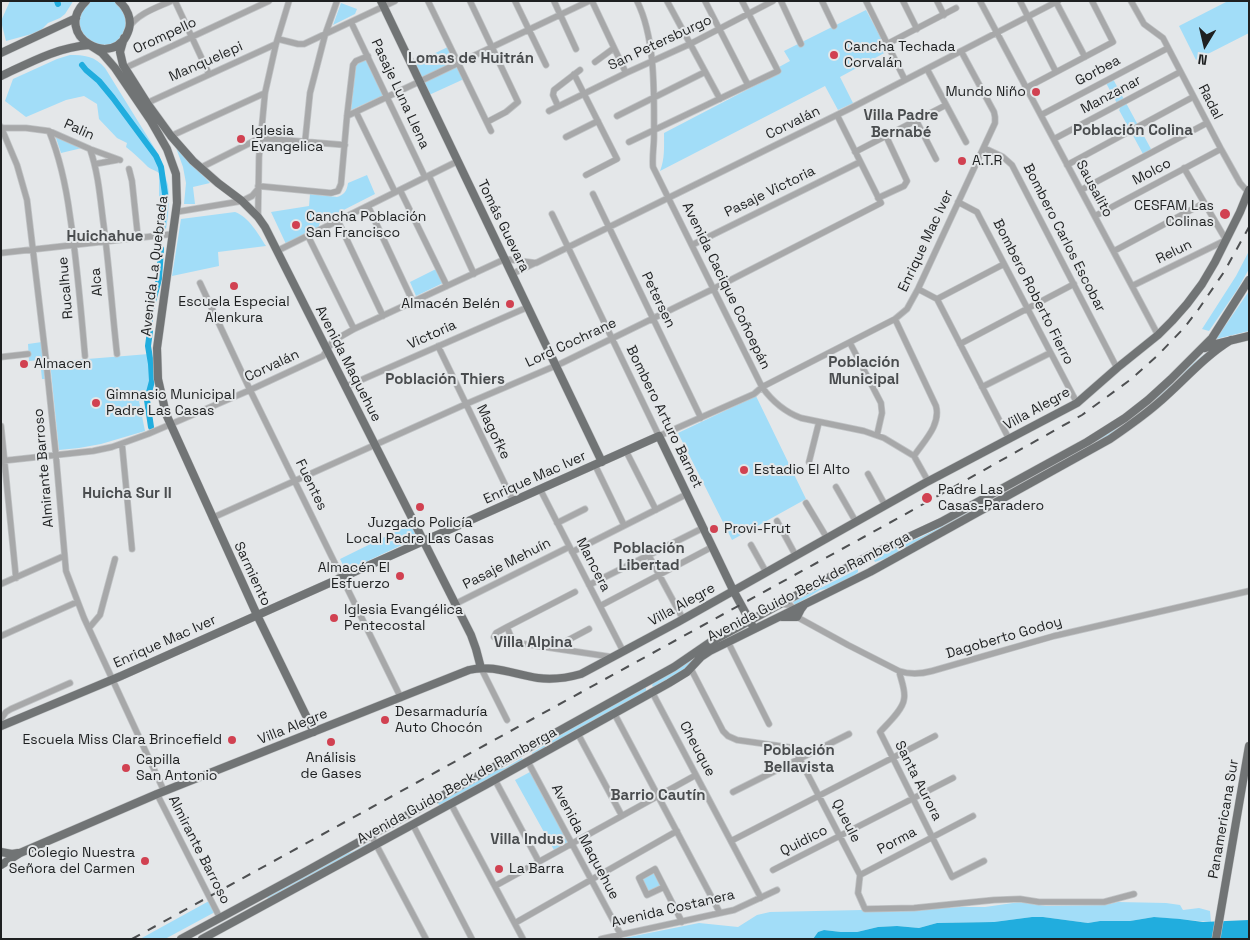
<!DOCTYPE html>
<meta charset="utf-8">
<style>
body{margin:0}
#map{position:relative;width:1250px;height:940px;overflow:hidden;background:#e4e7e9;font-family:"Space Grotesk",sans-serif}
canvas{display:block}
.frame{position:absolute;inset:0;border:2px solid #1e2021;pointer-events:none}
.north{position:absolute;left:1180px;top:20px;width:50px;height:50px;-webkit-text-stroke:4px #e4e7e9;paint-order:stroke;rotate:189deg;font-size:14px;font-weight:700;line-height:20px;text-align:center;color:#1e2021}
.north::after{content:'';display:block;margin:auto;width:18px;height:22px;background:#1e2021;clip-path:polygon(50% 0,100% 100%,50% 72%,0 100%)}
</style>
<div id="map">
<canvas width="1250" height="940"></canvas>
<div class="frame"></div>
<div class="north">N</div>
</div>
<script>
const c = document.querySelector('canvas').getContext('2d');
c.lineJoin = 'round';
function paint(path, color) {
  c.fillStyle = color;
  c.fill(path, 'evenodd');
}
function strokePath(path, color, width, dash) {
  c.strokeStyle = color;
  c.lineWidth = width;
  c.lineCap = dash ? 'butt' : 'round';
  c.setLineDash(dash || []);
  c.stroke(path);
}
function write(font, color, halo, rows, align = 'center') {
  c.font = font + ' "Space Grotesk",sans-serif';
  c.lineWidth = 4;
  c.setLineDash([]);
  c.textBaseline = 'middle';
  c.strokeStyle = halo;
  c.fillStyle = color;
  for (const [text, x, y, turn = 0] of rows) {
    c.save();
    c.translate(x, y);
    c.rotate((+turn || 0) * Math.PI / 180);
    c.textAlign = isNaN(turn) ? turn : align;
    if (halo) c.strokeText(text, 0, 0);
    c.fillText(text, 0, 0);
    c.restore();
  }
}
const green = new Path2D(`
 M10,1H73L72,3L65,14L60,18L48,23L39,32L6,41L1,21Z
 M90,1H115C137,19 125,52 95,44C91,43 89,42 86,38C82,33 80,30 79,25C79,16 83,7 90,1Z
 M1228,1H1249V33L1196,60L1179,26Z
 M341,3L357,9L355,14L333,25Z
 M866,10L888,51L840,77L853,103L838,110L825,86L660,171C665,159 664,146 664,133L781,72L779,67L790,61L784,51Z
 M448,47L456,62L422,79L414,63Z
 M70,55C84,55 95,56 105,68L157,152L168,185L169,196L168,216L166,229L159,228V173C155,170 152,170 148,167C141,160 134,153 126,147L127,143L117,138L99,119L97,104L84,96L66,100L26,117L5,101L13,79L57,59Z
 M367,59L384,95L351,110L356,64Z
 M457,65L464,79L429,95L423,82Z
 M1113,79L1151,149L1143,154L1119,110L1120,109L1106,83Z
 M55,135L82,148L61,153Z
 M175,145L210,183L193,187L195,204H184L186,183L183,167Z
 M367,175L375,194L320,222L318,229L286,244L271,212L309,206L310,194L337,197C344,195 347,191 348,183Z
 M235,212C249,217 258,234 266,246L218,252L219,266L172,276L181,219Z
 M1249,251V269L1237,290L1209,331L1202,329L1236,276Z
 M436,269L443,283L416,296L410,282Z
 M1249,291V331L1216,339Z
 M42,342L45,379H42L40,360L29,361L28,344Z
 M1217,345L1162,397L1112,434L905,549L887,558L875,562L874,560C887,550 899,546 914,540C924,536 934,530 944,525L1111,432L1150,403L1196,361L1207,352Z
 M149,354L152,397L139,401L145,431L101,444L79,448L59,450L50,362Z
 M756,396L806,499L732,540L678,433Z
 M411,524L417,538L346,571L340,559Z
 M858,569V572L851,578L830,588L820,590L795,605L793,602Z
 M699,654L682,672L654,687L652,686L653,683Z
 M642,688H646V692L532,755V753L555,739L564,733Z
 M522,758L523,760L440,806L437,802L496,770L505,768Z
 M530,772L568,842L554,850L515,780Z
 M369,843L370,844L268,899L267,896L345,854L354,851Z
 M655,871L662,886L648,894L640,879Z
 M209,901L215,912L165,939H140Z
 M1020,902L1046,906L1104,905L1118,902L1166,903L1180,905L1183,910L1199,908L1210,911L1211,922L1154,917L1130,921H1100L1088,923L1043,917H1032L994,922L937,923L919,928L897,926L878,927L857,932H841L824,930L818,932L813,939H619L699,923L738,927L757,915L770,912L862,910L897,911L961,907H985Z`);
const water = new Path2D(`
 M1032,917H1043L1088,923L1100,921H1130L1154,917L1180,919L1203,922L1249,920V939H813L818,932L824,930L841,932H857L878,927L897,926L919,928L937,923L994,922Z`);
const canal = new Path2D(`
 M57,1L58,4
 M82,65L86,70L99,81L113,98L156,156L161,167L165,194L162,229
 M151,427L147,400L152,381L151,364L148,346L150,331V313L159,279L161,249`);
const minor = new Path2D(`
 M175,1L209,74
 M428,1L491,131
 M470,1L518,102L506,112L487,122
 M515,1L546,65
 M554,1L576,49
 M592,1L626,73
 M637,1C656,39 654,95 654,136C654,146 652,157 653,167L762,387C772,401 785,412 801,418L864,431L884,438L914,456L928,481
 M667,1L720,99
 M705,1L748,85
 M781,1L801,44
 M822,1L834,26
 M866,1L905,80
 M903,1L917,29
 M937,1L944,15
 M980,1L1158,335
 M1020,1L1056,72
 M1131,1L1144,24L1163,38L1221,149L1240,183L1248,192
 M1056,2L1085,57
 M351,22L425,177
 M129,27C139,13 156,8 171,1
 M278,39L298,44H304L395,1
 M887,44L956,8
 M595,62L614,48
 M125,68L269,1
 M927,69L966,142
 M574,74L617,159L586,175
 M1026,88L1113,42L1092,1
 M147,103L276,44
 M558,106L553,95L554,90L580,70
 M549,111L626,73L690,44L773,1
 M356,112L395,192
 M1041,115L1168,48
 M347,116L589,1
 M617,116L705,72
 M916,120L936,159
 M1,127L17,165L27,200L46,360L56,456L66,571L84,618L164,791
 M1,128H26L49,131L90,149L120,160
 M49,131C60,158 66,186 70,216C77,262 81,309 85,356
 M171,136L265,93
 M566,137L598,121
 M260,138L345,145
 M1054,139L1180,72
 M305,142L310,93L325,35L337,1
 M629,142L778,71L742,1
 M984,148L1003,157L1012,165L1117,368
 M90,149C98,172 100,196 103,220C109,264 112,309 117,354
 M855,152L946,105
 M95,164L117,160
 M1067,165L1193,97
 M200,168L260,138
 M129,169L132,181L138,238
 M429,176L474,274
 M258,186L331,193L338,191L341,184L347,116L353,65L356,61L368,56
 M400,190L447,286
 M1081,190L1207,123
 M593,194L701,418
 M878,198L904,186L907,181L886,136
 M958,202L977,212L979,216L1077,403
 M368,206L413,302
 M176,212L242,201L252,196L258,189
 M552,214L659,436L754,394L762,387L895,319L907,309L918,289L995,123V117L994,112L961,51
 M1095,216L1221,149
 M258,217L259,157L265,93L276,44L289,1
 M338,221L383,316
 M308,236L354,329
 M692,245L860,162
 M277,251L458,161
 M1114,251L1204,203
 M1,253L173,234
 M512,274L535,263
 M200,283L250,390L401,698
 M1132,286L1226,240L1184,168
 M918,289L937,299L1009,439
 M937,299L1004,264
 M895,319L936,406C941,425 924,441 914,456
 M850,343L881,403L882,413L877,435
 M960,344L1074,284
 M438,346L513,501
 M1,357L28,354
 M345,387L528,307
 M982,387L1050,353
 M1,426L16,578
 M122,444L132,549
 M626,451L656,510
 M1,461L93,451L112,447L148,434L250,390L323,356L333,341L354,329L505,259L536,263L851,108L1058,1
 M809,462L819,422
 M595,465L624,525
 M868,474L885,505
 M836,487L856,522
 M540,489L623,651
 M806,503L827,538
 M212,518L466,404L562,363L713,289L881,203L837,115
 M777,521L796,556
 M557,523L585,509
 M751,545L766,572
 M572,552L687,494
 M649,556L683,619
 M1,584L64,556
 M589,585L703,528
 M575,592L507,627L496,633L494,637L498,640L612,657
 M455,604L569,547
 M782,604L790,605L794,609L797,617L848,645L899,671C911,675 921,674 932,671L1054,636L1249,591
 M600,606L712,547
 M507,627L513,642
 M89,628L100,615L115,559
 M1,636L77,602
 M728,642L769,724
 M553,648L589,629
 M481,668L507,720
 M691,669L723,731L728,736L737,740L794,748L860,875
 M899,671C901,680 906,691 904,699C903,710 887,724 880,732L952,877L984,861
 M652,692L761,898
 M614,713L720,913
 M1,719L6,712L11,709L70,683
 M578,734L622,816
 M528,762L621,935
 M495,780L539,862
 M733,792L849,734
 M157,794L220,918
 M451,804L523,939
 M413,825L472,939
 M371,835L426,939
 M731,841L935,736
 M773,870L953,778
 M860,875L858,893L865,909L914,908L994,900L1020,899L1039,902H1104L1134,894
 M860,875L973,816
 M495,886L696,775
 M664,887L647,895L639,878L655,869L682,922
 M515,923L677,831
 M601,939L734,910L777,890`);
const major = new Path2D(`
 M86,1C50,35 116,73 129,29C132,19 127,8 119,1
 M381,1L602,462
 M124,38L120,52L123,65L147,103L171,136L193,161L218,183L242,201L258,217L265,227L471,635L476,649L481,668
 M91,46L102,53L115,68L151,121L167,149L176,174L177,203L157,348L158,379L166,414L257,615L314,732
 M1,53L76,18
 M1,76C29,63 58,47 89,45
 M1205,348L1212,345L1249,336
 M782,617H797L801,609L804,605
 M1,726L121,676L659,436L733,590L752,625
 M1,852L12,854L18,853
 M1,865L20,853L157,794L469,670C492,664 516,675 538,678C553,680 567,678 581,674L678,622L925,483L1077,403L1117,368L1158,335L1172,321L1187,304L1202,284L1215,262L1240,212L1249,190
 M181,939L303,873L674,667L709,643L870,555L941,522L1087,442L1125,418L1148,400L1171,379L1212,338L1249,280
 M202,939L489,783L669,683L687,672L701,657L710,651L870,572L1110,439C1126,428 1142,417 1157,404C1182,383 1203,357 1231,340
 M1216,939L1249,746`);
const rail = new Path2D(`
 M132,939L902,516L1082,415L1130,380L1158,355L1184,328L1198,310L1224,272L1249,227`);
const markers = [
 [834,55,5,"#d14151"],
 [1036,92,5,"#d14151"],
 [241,139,5,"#d14151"],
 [962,161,5,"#d14151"],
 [1225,214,6,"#d14151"],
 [296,225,5,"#d14151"],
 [234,286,5,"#d14151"],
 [510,304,5,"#d14151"],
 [24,364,5,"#d14151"],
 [96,403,5,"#d14151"],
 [744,470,5,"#d14151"],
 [927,498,6,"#d14151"],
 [420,507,5,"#d14151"],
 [714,529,5,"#d14151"],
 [400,576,5,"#d14151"],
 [334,618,5,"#d14151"],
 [385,720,5,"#d14151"],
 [232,740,5,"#d14151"],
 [331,742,5,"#d14151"],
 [126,768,5,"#d14151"],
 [145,861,5,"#d14151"],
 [499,869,5,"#d14151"]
];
const streetNames = [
 ["Orompello",165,36,-25],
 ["San Petersburgo",660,43,-25],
 ["Manquelepi",206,62,-24],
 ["Gorbea",1098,71,-28],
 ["Pasaje Luna Llena",400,94,65],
 ["Manzanar",1111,95,-28],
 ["Radal",1210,102,63],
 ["Corvalán",793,123,-26],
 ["Palin",79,130,24],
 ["Molco",1152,172,-28],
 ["Sausalito",1094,189,62],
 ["Pasaje Victoria",770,192,-26],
 ["Tomás Guevara",503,226,64],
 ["Bombero Carlos Escobar",1064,238,63],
 ["Enrique Mac Iver",926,241,-65],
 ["Relun",1174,252,-26],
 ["Avenida La Quebrada",155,266,-83],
 ["Alca",97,282,-95],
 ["Avenida Cacique Coñoepán",726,286,64],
 ["Rucalhue",66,288,-95],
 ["Bombero Roberto Fierro",1033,292,63],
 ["Petersen",658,300,64],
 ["Victoria",432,335,-24],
 ["Lord Cochrane",571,343,-25],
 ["Avenida Maquehue",348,364,63],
 ["Corvalán",272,366,-25],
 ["Villa Alegre",1037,409,-29],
 ["Bombero Arturo Barnet",664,417,64],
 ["Magofke",493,432,64],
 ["Almirante Barroso",44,468,-95],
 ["Enrique Mac Iver",535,478,-24],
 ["Fuentes",311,485,64],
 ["Pasaje Mehuín",507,564,-27],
 ["Mancera",593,565,63],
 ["Sarmiento",252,574,65],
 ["Avenida Guido Beck de Ramberga",809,587,-27],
 ["Villa Alegre",682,605,-29],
 ["Dagoberto Godoy",1004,638,-16],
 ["Enrique Mac Iver",165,642,-24],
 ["Villa Alegre",293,727,-22],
 ["Cheuque",697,749,62],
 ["Santa Aurora",918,781,63],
 ["Avenida Guido Beck de Ramberga",457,786,-29],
 ["Panamericana Sur",1224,819,-80],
 ["Queule",846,821,63],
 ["Quidico",804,841,-27],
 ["Porma",897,841,-28],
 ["Avenida Maquehue",585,842,62],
 ["Almirante Barroso",199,850,63],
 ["Avenida Costanera",673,909,-13]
];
const poiNames = [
 ["Cancha Techada",844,47],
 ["Corvalán",844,63],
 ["Mundo Niño",1026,92,"right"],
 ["Iglesia",251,131],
 ["Evangelica",251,147],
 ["A.T.R",972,161],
 ["CESFAM Las",1214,206,"right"],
 ["Colinas",1214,222,"right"],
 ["Cancha Población",306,217],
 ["San Francisco",306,233],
 ["Escuela Especial",234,302,"center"],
 ["Alenkura",234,318,"center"],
 ["Almacén Belén",500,304,"right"],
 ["Almacen",34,364],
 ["Gimnasio Municipal",106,395],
 ["Padre Las Casas",106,411],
 ["Estadio El Alto",754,470],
 ["Padre Las",938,490],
 ["Casas-Paradero",938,506],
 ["Juzgado Policía",420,523,"center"],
 ["Local Padre Las Casas",420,539,"center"],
 ["Provi-Frut",724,529],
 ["Almacén El",390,568,"right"],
 ["Esfuerzo",390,584,"right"],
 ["Iglesia Evangélica",344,610],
 ["Pentecostal",344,626],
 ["Desarmaduría",395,712],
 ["Auto Chocón",395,728],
 ["Escuela Miss Clara Brincefield",222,740,"right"],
 ["Análisis",331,758,"center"],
 ["de Gases",331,774,"center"],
 ["Capilla",136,760],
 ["San Antonio",136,776],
 ["Colegio Nuestra",135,853,"right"],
 ["Señora del Carmen",135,869,"right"],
 ["La Barra",509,869]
];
const neighbourhoodNames = [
 ["Lomas de Huitrán",471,59],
 ["Villa Padre",901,116],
 ["Bernabé",901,133],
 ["Población Colina",1133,131],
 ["Huichahue",105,237],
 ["Población",864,363],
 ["Municipal",864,380],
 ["Población Thiers",445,380],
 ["Huicha Sur II",127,494],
 ["Población",649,549],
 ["Libertad",649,566],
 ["Villa Alpina",533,643],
 ["Población",799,751],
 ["Bellavista",799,768],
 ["Barrio Cautín",658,796],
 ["Villa Indus",527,840]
];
paint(green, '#a2ddf8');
paint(water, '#21adde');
strokePath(canal, '#21adde', 6);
strokePath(minor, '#c0c3c5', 7);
strokePath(major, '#c0c3c5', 9);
strokePath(minor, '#a7a8a9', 5.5);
strokePath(major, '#717475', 8);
strokePath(rail, '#4e5052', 2, [9, 9]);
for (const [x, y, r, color] of markers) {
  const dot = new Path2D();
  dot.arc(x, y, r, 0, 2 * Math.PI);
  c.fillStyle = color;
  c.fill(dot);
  strokePath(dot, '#e4e7e9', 2);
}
write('14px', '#1e2021', '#e4e7e9', streetNames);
write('14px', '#1e2021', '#e4e7e9', poiNames, 'left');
write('bold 15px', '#4a4d4f', '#e4e7e9', neighbourhoodNames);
</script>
